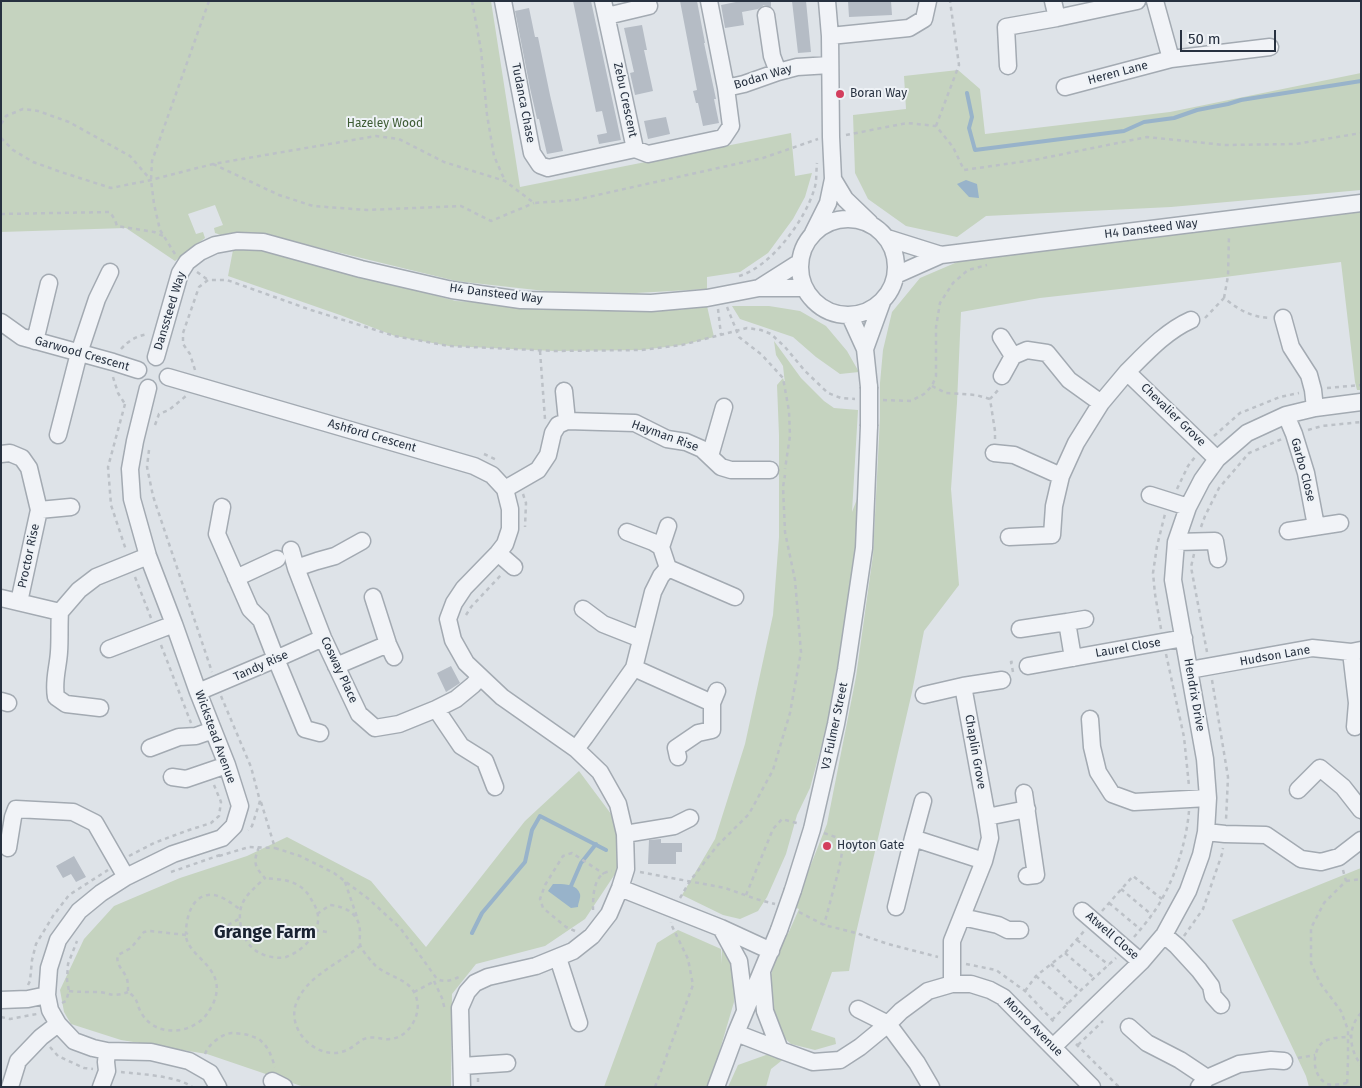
<!DOCTYPE html>
<style>
body{margin:0}
#map{position:relative;width:1362px;height:1088px;overflow:hidden;background:#dee3e8;font-family:"Fira Sans",sans-serif}
canvas{display:block}
.frame{position:absolute;inset:0;border:2px solid #273140;pointer-events:none}
.scale{position:absolute;left:1180px;top:30px;width:96px;height:22px;box-sizing:border-box;border:2px solid #273140;border-top:0;padding-left:6px;font-size:15px;line-height:18px;white-space:nowrap;color:#273140;-webkit-text-stroke:4px #eef2f6;paint-order:stroke}
</style>
<div id="map">
<canvas width="1362" height="1088"></canvas>
<div class="frame"></div>
<div class="scale">50 m</div>
</div>
<script>
const c = document.querySelector('canvas').getContext('2d');
c.lineJoin = 'round';
function paint(path, color) {
  c.fillStyle = color;
  c.fill(path, 'evenodd');
}
function strokePath(path, color, width, dash) {
  c.strokeStyle = color;
  c.lineWidth = width;
  c.lineCap = dash ? 'butt' : 'round';
  c.setLineDash(dash || []);
  c.stroke(path);
}
function write(font, color, halo, rows, align = 'center') {
  c.font = font + ' "Fira Sans",sans-serif';
  c.lineWidth = 4;
  c.setLineDash([]);
  c.textBaseline = 'middle';
  c.strokeStyle = halo;
  c.fillStyle = color;
  for (const [text, x, y, turn = 0] of rows) {
    c.save();
    c.translate(x, y);
    c.rotate((+turn || 0) * Math.PI / 180);
    c.textAlign = isNaN(turn) ? turn : align;
    if (halo) c.strokeText(text, 0, 0);
    c.fillText(text, 0, 0);
    c.restore();
  }
}
const green = new Path2D(`
 M1,1H491L520,187L791,133L795,176L812,173L805,197L793,219L768,253L740,272L707,277V289L636,293L554,292L456,281L279,238L228,234L221,235L215,233L214,228L223,225L215,205L188,214L196,234L203,232L205,238L175,261L126,228L1,232Z
 M958,70L980,89L985,134L1170,112L1361,73V190L1171,207L986,216L957,237L906,226L868,199L855,173L853,115L906,109L904,76Z
 M1361,211V390H1357L1355,382L1341,262L1217,278L1040,298L961,312L957,403L951,489L959,585L924,631L912,692L856,933L849,971L832,972L811,1030L835,1038L836,1044L815,1050L791,1044L776,1030L773,1013L770,978L784,933L788,934L799,909L794,907L827,824L856,677L873,555L880,418V383L883,350L892,312L920,278L962,260Z
 M233,250H262L456,301L606,309L678,310L707,306L714,337L682,345L641,350L555,351L449,346L395,336L340,315L228,276Z
 M732,306H769L800,311L826,326L847,351L859,372L840,374L816,357L793,337L740,319Z
 M774,341L801,378L824,401L834,408L858,410L852,512L859,494L858,544L836,693L810,788L797,815L786,854L767,897L758,911L740,919L723,915L682,895L715,839L745,744L773,615L779,537V435L777,385L783,378L785,384L783,366L776,355Z
 M579,771L620,826L617,871L585,919L545,946L476,964L452,994L451,1087H304L207,1054L121,1040L71,1024L64,1012L60,990L84,939L114,906L180,878L247,856L287,837L371,881L426,947L525,821Z
 M1361,868V1087H1309L1306,1076L1232,920Z
 M678,930L721,949L722,964V945L734,967V1002L709,1087H604L657,943Z
 M780,1050L790,1054L771,1069L766,1087H728L738,1065Z`);
const water = new Path2D(`
 M966,180L977,184L979,198L969,197L957,184Z
 M553,884C561,884 577,883 580,894C581,898 578,903 578,907L571,908L548,891Z`);
const stream = new Path2D(`
 M967,93L972,117L969,128L975,150L1124,131L1144,122L1174,118L1197,110L1228,104L1241,100L1361,81
 M571,886L581,863L596,844
 M472,933L482,913L525,862L532,830L540,816L606,850`);
const building = new Path2D(`
 M573,1H591L621,140L599,144L597,135L607,133L602,111L596,112Z
 M680,1H697L705,43H704L716,99H714L719,123L703,126L698,103H696L693,91L697,90Z
 M741,1H771V7L764,5L758,9L742,12L744,25L725,28L721,5Z
 M792,1H806L811,52L798,53Z
 M848,1H891L892,15L849,17Z
 M529,8L535,37H538L550,95L563,151L547,154L539,119H537L530,88L515,11Z
 M642,25L647,50H644L653,91L635,95L630,73L634,72L624,28Z
 M666,117L670,134L648,139L644,121Z
 M451,666L460,683L446,692L437,673Z
 M661,839V843H682V852H676V864H648L649,840Z
 M74,856L86,877L76,882L71,874L63,878L56,866Z`);
const path = new Path2D(`
 M472,1L481,50L487,115L494,156L505,181
 M1,124L6,116L23,109L38,111L69,122L130,156L150,179
 M936,126L959,65L950,1
 M846,135L907,123L936,126L953,147L964,170L1034,160L1147,137L1224,145L1296,144L1361,133
 M1,138L13,150L33,162L61,172L111,188L151,180L213,164L376,136L399,139L444,162L505,181L534,203L575,200L763,158L818,139
 M213,164L279,195L313,206L367,210L461,206L491,221L534,203
 M1,214L110,212L115,220L117,226L154,232L163,236
 M175,254L160,230L154,204L151,180L152,161L209,1
 M197,272L208,280
 M739,276C771,267 805,220 814,190C817,182 816,172 817,163
 M1224,298L1228,276L1229,235
 M727,307L739,337L762,355L783,378L789,411L790,436L785,469
 M718,309L721,335
 M1205,318L1224,298C1239,310 1251,317 1270,318
 M121,349C129,340 137,336 148,334
 M540,351L545,419
 M195,370L190,354L183,344V333L199,287L208,280H227L311,310L395,336L449,346L555,351L641,350L682,345L747,328L761,330L771,334L785,347L805,371L828,393L841,398L855,399
 M113,377L118,393L125,404
 M932,386L946,393L976,395L990,399
 M1327,388L1361,385
 M883,400L911,401L924,394L932,386L936,376V327L940,303L953,283L968,270L987,265
 M125,404L108,467L111,505L126,550
 M155,425L159,414L169,410L186,396
 M1308,430L1322,426L1361,422
 M1214,436L1240,413L1280,397L1299,393
 M995,439V431L990,399L999,389
 M149,450L147,467L153,496L212,672
 M484,454L497,460
 M1177,489L1188,466L1195,457
 M523,494L526,503L525,527
 M1201,527L1205,516L1219,488L1249,453L1282,439
 M1194,554L1191,567L1207,652
 M135,577L151,618
 M466,615L471,607L502,574
 M1161,629L1155,594L1153,573L1157,546L1165,514
 M161,645L191,723
 M1166,654L1184,737L1189,786
 M1013,672L1011,662L1016,661
 M1212,680L1228,777L1226,820
 M221,696L251,767L260,801L252,826L248,830
 M261,802L275,848L300,856L334,873L370,900L401,929L437,979C446,983 452,980 461,976
 M824,833L838,838L843,847L839,869L824,925
 M259,847C253,862 254,866 265,878C248,894 236,902 241,927C244,940 251,950 264,955C271,957 279,959 286,957C301,952 317,936 318,921C319,913 315,905 311,899C307,891 300,885 291,882C283,879 273,879 265,878
 M129,856L154,843L186,831L211,823L219,816L221,802L214,785
 M219,856L249,847L275,848
 M1343,870L1346,881L1324,903L1311,928V963L1320,983L1341,1011L1348,1030V1060L1347,1087
 M171,872L220,855
 M640,872L725,888L756,899L775,904
 M1346,881L1361,879
 M345,882L357,917
 M1121,889L1152,915
 M746,895L773,829L782,819L800,824
 M680,898L690,881L717,846L749,814L773,770L790,713L801,652L795,580L785,532L783,487L785,475
 M1109,903L1140,929
 M593,910C593,896 593,872 612,871
 M1102,911L1133,876L1162,899
 M799,912L824,925L856,933L888,944L938,957
 M317,914L330,905C347,907 360,914 360,933C360,937 359,944 361,947C364,953 369,958 373,963C386,978 412,977 417,1000C421,1016 408,1038 390,1039C382,1040 375,1036 367,1038C362,1039 359,1042 355,1045C349,1050 341,1053 334,1053C311,1053 290,1030 295,1007C297,1000 301,993 306,987C321,970 342,961 360,946
 M220,926L228,925L239,919
 M315,930L327,932
 M575,931L566,927L543,908L540,899L545,885L563,856L572,853L604,874
 M188,934L186,933C186,919 191,897 208,895C220,893 232,904 241,910
 M186,935L150,931L144,932L131,948L118,955C115,965 124,970 127,979C128,982 128,988 128,992C140,1000 135,1003 142,1014C154,1034 181,1035 199,1022C206,1017 209,1011 213,1004C230,966 184,957 186,933
 M1184,936L1203,909L1222,854L1223,848
 M1134,937C1140,930 1146,923 1151,916C1172,888 1186,846 1189,811
 M1077,940L1109,965
 M1065,953L1094,978
 M966,964L996,970L1025,991L1056,1024
 M1051,964L1080,991
 M1036,976L1068,1004
 M434,981L442,998L445,1010
 M28,985L30,981L32,960L36,944L53,916L69,895L108,870
 M69,991C78,992 85,992 93,992C109,991 110,999 128,992
 M1025,991L1036,976L1065,953L1085,930
 M414,992L433,982
 M62,1003L66,1001L69,991L67,980L68,964L77,941
 M1361,1013C1347,1028 1349,1049 1361,1065
 M1,1017L10,1019L37,1014
 M1052,1020L1080,991L1116,958
 M1076,1044L1119,1087
 M1078,1045L1103,1021
 M50,1047L58,1056L84,1068L93,1069
 M205,1054C208,1045 221,1034 232,1033C237,1033 243,1034 248,1035C253,1037 259,1038 262,1042C269,1048 272,1058 275,1067
 M1298,1058L1315,1055
 M121,1072C139,1074 178,1076 192,1087
 M478,1078V1087
 M1347,1083C1341,1084 1333,1086 1327,1084C1312,1076 1311,1052 1323,1042C1331,1037 1342,1038 1351,1036
 M655,1087L693,985L688,959L671,924V922`);
const minor = new Path2D(`
 M503,1L532,153L540,165L548,168L635,149
 M603,1L635,149L648,154L723,138L731,126L726,88L709,1
 M1053,1L1057,18
 M1155,1L1171,59
 M766,15L772,56L778,72
 M607,16L649,6
 M830,36L909,28L924,19L928,1
 M1008,66L1006,27L1057,18L1137,1
 M1065,87L1171,59L1270,47
 M726,88L744,84L778,72L797,67L830,65
 M833,179L845,199L870,223
 M800 267a48 48 0 1 1 96 0a48 48 0 1 1-96 0Z
 M813,233L828,203L833,179L831,137L830,36L827,1
 M887,238L941,255
 M896,275L941,255L1361,203
 M759,288L800,262
 M850,316L865,349L869,387
 M1283,318L1291,347L1309,375L1313,390L1315,408
 M1191,320C1166,331 1146,353 1127,372L1217,459
 M1,322L22,337L113,362L138,370
 M1001,337L1013,356
 M35,341L49,283
 M865,349L882,302
 M156,357L180,273L187,262L200,252L215,245L237,241L263,242L361,269L452,290L521,300L651,303L707,298L759,288H804
 M1002,376L1013,356L1027,350L1047,353L1069,380L1101,403L1127,372
 M168,377L474,466L492,475L505,489L510,509V529L505,544L498,553L464,588L454,603L448,619L453,640L466,663L502,697L576,749L600,772L618,804L625,834L626,869L620,888L609,914L592,936L573,951L536,966L488,977L475,983L467,992L460,1008L462,1087
 M148,388L135,441L130,469L132,499L148,556L174,624L198,692L227,765L240,806L234,826L222,838L173,854L126,877L101,893L79,911L58,940L49,968L47,995L50,1010L58,1024L74,1041L93,1048L107,1051L151,1052L189,1061L210,1073L218,1087
 M564,391L567,421
 M1286,415L1294,434L1306,473L1316,526
 M58,435L79,353L97,299L110,272
 M994,453L1014,455L1061,476L1076,443L1101,403
 M1,454L10,453L22,458L29,468L39,510L19,602
 M710,456L724,407
 M505,489L538,470L548,455L553,433L558,425L567,421L635,423L667,439L686,442L702,449L721,467L731,470H770
 M1150,495L1188,507
 M222,507L217,534L250,609L261,620L276,659L305,729L320,733
 M39,510L71,507
 M1288,531L1340,523
 M1009,537L1052,535L1054,506L1061,476
 M1176,542L1215,541L1218,559
 M661,547L668,526
 M291,550L296,568L323,638L359,714L375,728L399,724L436,709L456,699L473,685L480,677
 M498,553L514,567
 M296,568L317,561L335,556L362,541
 M668,568L735,597
 M236,578L277,559
 M373,597L388,644L394,657
 M1,598L60,612L79,590L96,577L148,556
 M583,609L603,624L641,639
 M60,612C59,625 60,639 59,652C58,668 53,681 56,697L66,704L100,708
 M1067,622L1085,619
 M1020,629L1067,622L1073,658
 M109,649L174,624
 M1351,652L1357,703L1355,727
 M336,666L388,644
 M1028,666L1184,638
 M634,668L712,703
 M1189,670L1312,648L1351,652L1361,650
 M198,692L276,659L323,638
 M924,695L963,686
 M1,701L8,703
 M436,709L461,746L485,761L495,787
 M1090,719L1092,747L1098,772L1112,794L1134,802L1208,798
 M150,748L179,737L196,736L213,730
 M576,749L585,737L634,668L653,592L661,576L668,568L661,547L653,542L627,532
 M678,757L676,748L698,733L712,730V703L717,691
 M172,777L186,779L227,765
 M1298,790L1320,768L1343,787L1361,810
 M1024,793L1036,875L1027,876
 M923,801L913,838L984,861
 M987,817L1027,809
 M1206,832L1225,834L1266,835L1301,859L1321,862L1339,857L1361,840
 M625,834L674,826L690,818
 M8,848L13,817L16,809L73,812L95,823L126,877
 M620,888L721,928L771,951
 M793,890L812,829L836,724L846,670L864,548L869,426
 M896,907L913,838
 M1082,911L1141,962
 M962,917L998,925L1008,930H1020
 M721,928L739,961L745,1009
 M1164,935L1177,946L1199,970L1211,986L1213,996L1221,1005
 M558,958L579,1023
 M762,973L765,1011L780,1050
 M952,984V941L984,861L990,838L987,817L963,686L1002,680
 M1,1000L28,999L47,995
 M858,1009L888,1024L917,1063L931,1087
 M1129,1027L1147,1043L1180,1060L1207,1078
 M736,1033L780,1050L813,1062L840,1060L860,1047L888,1024L901,1011L928,991L952,984H971L990,990L1003,997L1092,1087
 M1053,1047L1141,962L1164,935L1188,891L1201,855L1206,832L1208,798L1205,759L1173,580L1176,542L1188,507L1202,480L1217,459L1247,433L1286,415L1315,408L1361,402
 M462,1066L507,1063
 M272,1081L284,1087
 M10,1087L18,1061L41,1037L58,1024
 M101,1087L107,1071L106,1062L107,1051
 M716,1087L736,1033L779,930
 M1199,1087L1207,1078L1239,1064L1271,1060L1284,1061`);
const minorBridge = new Path2D(`
 M869,426V387
 M779,930L793,890`);
const markers = [
 [840,94,5,"#d33e5d"],
 [827,846,5,"#d33e5d"]
];
const streetNames = [
 ["Heren Lane",1118,73,-15],
 ["Bodan Way",763,77,-17],
 ["Zebu Crescent",625,100,78],
 ["Tudanca Chase",523,103,79],
 ["H4 Dansteed Way",1151,229,-7],
 ["H4 Dansteed Way",496,294,7],
 ["Danssteed Way",170,311,-73],
 ["Garwood Crescent",82,354,16],
 ["Chevalier Grove",1173,415,44],
 ["Ashford Crescent",372,436,16],
 ["Hayman Rise",665,436,20],
 ["Garbo Close",1303,470,75],
 ["Proctor Rise",29,556,-78],
 ["Laurel Close",1128,648,-10],
 ["Hudson Lane",1275,656,-10],
 ["Tandy Rise",261,666,-24],
 ["Cosway Place",339,670,65],
 ["Hendrix Drive",1194,695,80],
 ["V3 Fulmer Street",835,726,-78],
 ["Wickstead Avenue",215,737,70],
 ["Chaplin Grove",975,752,80],
 ["Atwell Close",1112,936,41],
 ["Monro Avenue",1033,1027,45]
];
const poiNames = [
 ["Boran Way",850,94],
 ["Hoyton Gate",837,846]
];
const parkNames = [
 ["Hazeley Wood",385,124]
];
const districtNames = [
 ["Grange Farm",265,933]
];
paint(green, '#c5d3bf');
paint(water, '#98b3ca');
strokePath(stream, '#98b3ca', 4);
paint(building, '#b5bcc5');
strokePath(minor, '#a3aab2', 19);
strokePath(path, '#bcc1c7', 2.5, [4, 4]);
strokePath(minor, '#f1f3f7', 16);
strokePath(minorBridge, '#a3aab2', 19, []);
strokePath(minorBridge, '#f1f3f7', 16);
for (const [x, y, r, color] of markers) {
  const dot = new Path2D();
  dot.arc(x, y, r, 0, 2 * Math.PI);
  c.fillStyle = color;
  c.fill(dot);
  strokePath(dot, '#eef2f6', 2);
}
write('12px', '#273140', '#eef2f6', streetNames);
write('12px', '#273140', '#eef2f6', poiNames, 'left');
write('12px', '#3e5c34', '#eef2f6', parkNames);
write('bold 18px', '#192231', '#eef2f6', districtNames);
</script>
